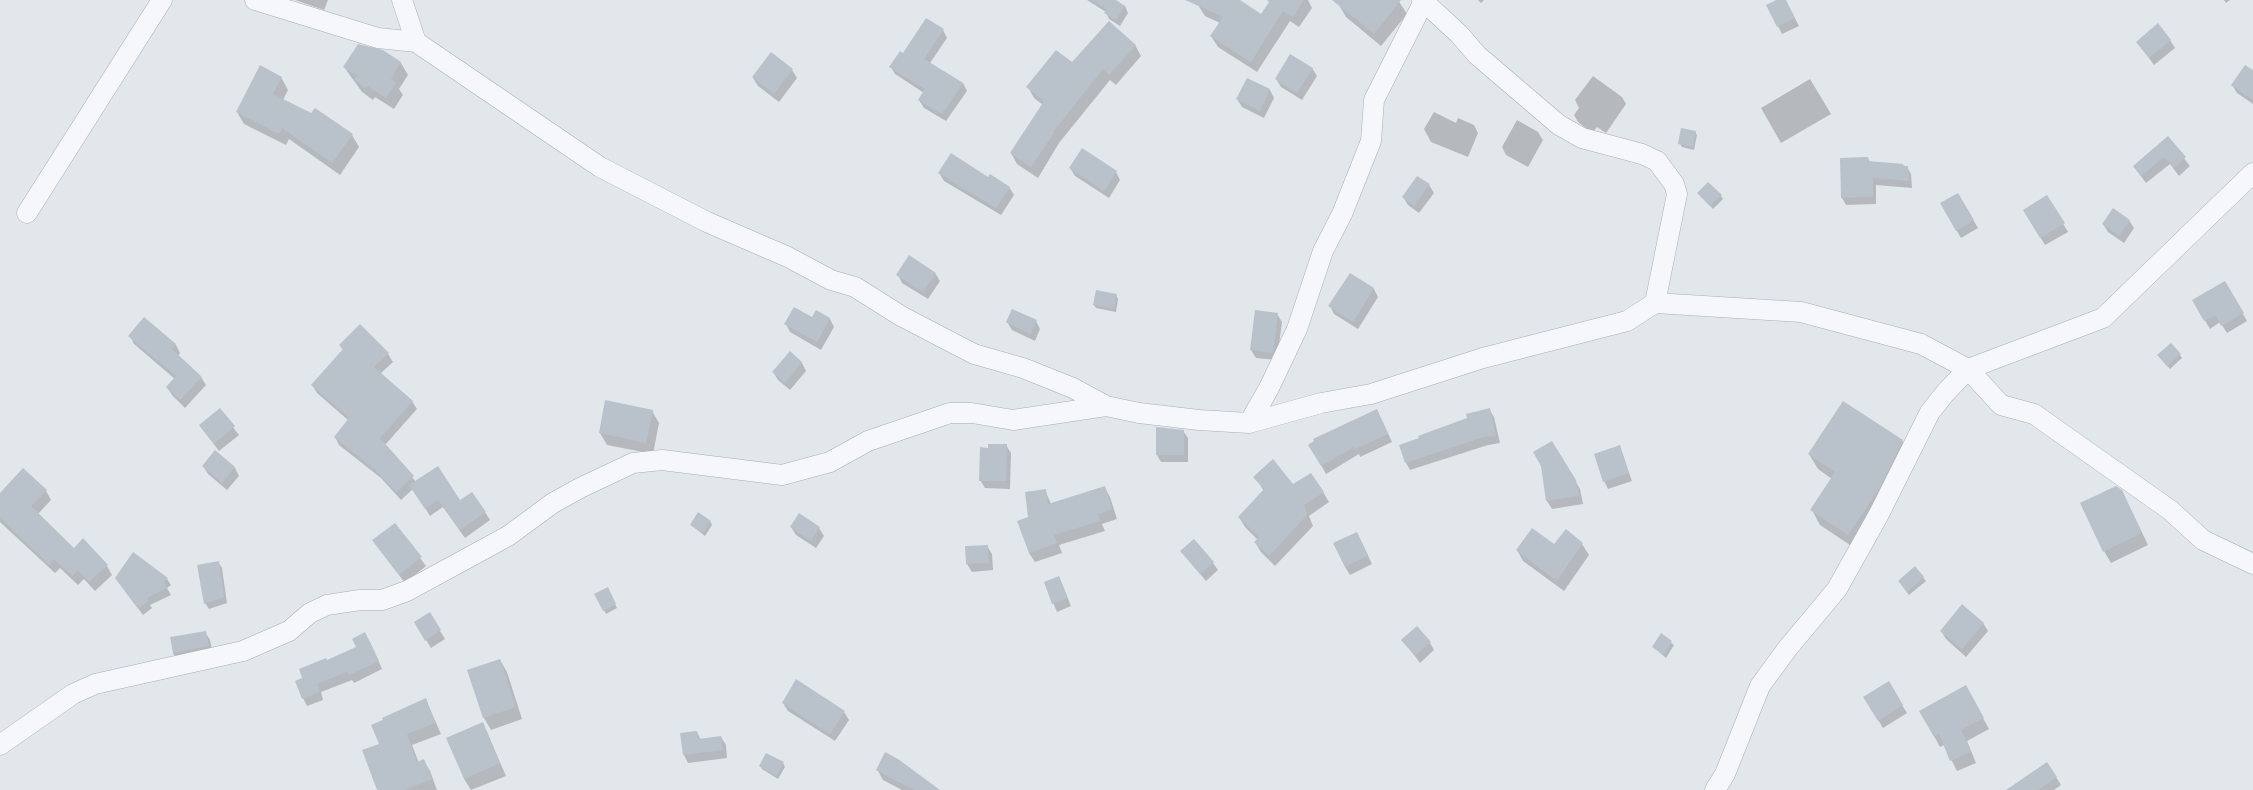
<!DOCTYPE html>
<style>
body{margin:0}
canvas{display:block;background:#e2e7ec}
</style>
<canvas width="2253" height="790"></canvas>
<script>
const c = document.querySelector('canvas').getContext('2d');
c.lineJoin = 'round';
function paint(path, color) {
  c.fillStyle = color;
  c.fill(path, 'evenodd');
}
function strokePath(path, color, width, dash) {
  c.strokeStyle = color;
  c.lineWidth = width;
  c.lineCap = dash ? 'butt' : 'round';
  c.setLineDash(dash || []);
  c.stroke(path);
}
const shadow = new Path2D(`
 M295,0H328L324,10Z
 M1087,0H1115L1125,6L1128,13L1120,26L1109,19L1106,12Z
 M1201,0H1238L1262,15L1271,0H1308L1312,8L1299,27L1290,21L1257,72L1218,47L1211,36L1220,23L1205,16L1198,5Z
 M1343,0H1398L1407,14L1381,46L1346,17L1339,5Z
 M1478,0H1484L1481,3Z
 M1779,0H1785L1799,26L1782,34L1778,26Z
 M2224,0H2230L2226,3Z
 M943,30L947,38L930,63L963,83L967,91L946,121L924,108L919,100L924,93L895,74L891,67L903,54Z
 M2170,40L2175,48L2154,65L2137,42Z
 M1135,45L1141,56L1116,85L1110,80L1059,143L1038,178L1017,164L1011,153L1043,105L1034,98L1028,87L1072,64Z
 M383,51L401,63L408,75L399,89L403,95L394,109L375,97L373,100L362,92L344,67Z
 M1312,68L1317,76L1302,100L1281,87L1276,79Z
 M792,70L797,78L779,102L758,86L753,78Z
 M2253,72V104L2237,93L2232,85Z
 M1593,76L1622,97L1626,104L1606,133L1597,127L1592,133L1578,122L1574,115L1579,108L1575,100Z
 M281,77L288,90L283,100L352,135L359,147L340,175L289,139L286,145L244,124L237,112Z
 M1810,79L1831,114L1781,143L1761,108Z
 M1270,90L1274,98L1264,118L1242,107L1237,99Z
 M1434,112L1456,123L1458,118L1474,125L1478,133L1468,157L1431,142L1424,129Z
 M1517,120L1538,132L1543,140L1528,167L1506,155L1502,147Z
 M1695,132L1697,135L1694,150L1682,147L1680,144Z
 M2168,138L2190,166L2179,176L2170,164L2146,183L2134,167Z
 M1868,158L1870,162L1903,165L1907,167L1911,174L1912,188L1876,185V204L1846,205L1842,198Z
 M1070,168L1116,172L1120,180L1109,198L1075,176Z
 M939,173L988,179L1009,187L1014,195L1001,215L944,181Z
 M1429,185L1434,193L1419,213L1408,205L1403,197Z
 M1698,193L1721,196L1723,199L1713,209Z
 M1958,194L1978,228L1961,238L1941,203Z
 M2047,196L2068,232L2045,245L2024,210Z
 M2129,220L2134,228L2124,243L2108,232L2103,224Z
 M935,273L940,281L928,299L902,283L898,275Z
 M1350,274L1374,289L1378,297L1358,329L1334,314L1330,306Z
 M2225,282L2247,321L2227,333L2220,322L2210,329L2193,300Z
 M1116,295L1118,299L1116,312L1096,308L1094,305Z
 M817,311L830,319L834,327L821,350L790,332L786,324L813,319Z
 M1277,314L1282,322L1277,360L1256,358L1251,350Z
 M144,319L176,345L180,353L178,356L201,377L206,385L185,408L172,395L167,387L175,379L134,344L130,336Z
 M1036,321L1040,329L1035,341L1012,330L1007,322Z
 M340,345L388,354L393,362L380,374L412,401L417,409L385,445L416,482L485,512L490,520L465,538L443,507L430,516L413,489L401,500L381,478L339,445L335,437L348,420L317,393L312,385L343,350Z
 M790,353L802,363L806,371L790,390L778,380L773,372Z
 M2180,355L2182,358L2170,369L2161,359Z
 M606,402L652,411L659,423L653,454L607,445L600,433Z
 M1489,409L1494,417L1500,443L1488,445L1410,470L1406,463L1420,439Z
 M220,410L239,435L219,451L200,426Z
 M1381,418L1392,442L1360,457L1359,454L1326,474L1310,445Z
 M1157,428L1183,431L1188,438V462H1161L1157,455Z
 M1902,441L1911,456L1856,549L1820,525L1812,510L1832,479L1818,469L1809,454Z
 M1552,442L1580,489L1583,504L1552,509L1547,501Z
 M1006,445L1011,453L1010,489L985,488L980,480L989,449Z
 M1620,447L1632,481L1608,489L1604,481Z
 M215,452L235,468L239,476L227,490L208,474L203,466Z
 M1255,477L1323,492L1329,502L1309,516L1313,526L1275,566L1261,552L1255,542L1258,540L1245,527L1239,517L1264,491Z
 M1105,488L1110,497L1117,519L1102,524L1105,531L1059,545L1062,553L1035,562L1029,553V517L1045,490L1051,504Z
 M46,491L51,500L38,514L74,550L107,566L112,575L95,591L84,579L78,585L60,568L55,573L0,522V495Z
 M2122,491L2148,545L2111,563L2104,551Z
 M799,515L819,528L824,536L816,548L796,535L791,527Z
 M710,521L712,525L705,536L691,525Z
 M395,524L426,566L405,583L373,541Z
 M1361,541L1372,564L1350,575L1345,567Z
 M1582,544L1589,555L1564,591L1523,561L1517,550Z
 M987,546L992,554L993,570L972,572L967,564Z
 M1181,551L1213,563L1218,570L1206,581Z
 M218,562L222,568L227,603L209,609L205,603Z
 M1915,568L1926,581L1909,595L1901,584Z
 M1059,577L1071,606L1057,612L1045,583Z
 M116,578L167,579L171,585L167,588L171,595L150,605L152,608L143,615Z
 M607,588L617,608L606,614L596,594Z
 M429,613L445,639L431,648L420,630Z
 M1983,623L1988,631L1966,657L1946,639L1941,631Z
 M205,632L210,640L213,654L178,661L173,653Z
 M1661,635L1674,645L1666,658L1653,647Z
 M1403,640L1430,643L1434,650L1420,663Z
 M370,642L382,669L354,683L352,680L321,692L323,700L307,706L303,698V678Z
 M500,660L507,672L522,719L491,730L484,718L469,670Z
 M1888,682L1907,713L1883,728L1869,705Z
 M1966,687L1989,729L1967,741L1976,763L1957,771L1944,745L1940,747L1921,712Z
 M426,700L441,734L412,745L419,763L424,761L430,771L437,790H378L380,745L372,725Z
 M783,703L844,712L849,720L835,741L788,711Z
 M483,723L506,776L471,790L464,779Z
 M697,732L701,740L721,737L726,745L727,758L688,763L684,755Z
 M783,763L785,767L778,779L762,769L760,766Z
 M2047,763L2061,785L2054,790H2017Z
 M877,769L939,790H902L883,780Z`);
const building = new Path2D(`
 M1091,0H1116L1125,6L1116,20L1104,13L1107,9Z
 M1185,0H1240L1261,14L1269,2L1267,0H1304L1293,17L1283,11L1251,62L1210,36L1223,17Z
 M1332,0H1401L1374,34Z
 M1776,0H1786L1795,18L1777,27L1766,5Z
 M926,18L944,29L924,59L963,83L942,114L918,100L925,89L889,67L900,51L903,53Z
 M1109,21L1136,45L1109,75L1103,69L1053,132L1054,133L1031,167L1010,153L1044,101L1026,87L1056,50L1072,62Z
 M2158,23L2171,40L2149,58L2136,42Z
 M358,44L383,50L401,62L391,79L396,83L386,98L368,86L366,88L354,80L357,76L343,67Z
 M771,52L793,69L774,94L752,77Z
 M1290,54L1313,68L1297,93L1275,79Z
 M260,65L282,77L273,94L311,113L315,108L353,134L332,163L282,128L279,134L236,112Z
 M2245,65L2253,70V100L2231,85Z
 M1247,78L1270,89L1260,111L1236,99Z
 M1681,128L1696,131L1693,147L1678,144Z
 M2168,136L2186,157L2174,168L2164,157L2141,176L2133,166Z
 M1082,148L1117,171L1104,191L1069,168Z
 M951,153L988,177L990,174L1010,187L996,208L938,173Z
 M1868,157V161L1903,164V166H1908L1909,181L1873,178V197L1841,198L1840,158Z
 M1417,176L1430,184L1414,206L1402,197Z
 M1708,182L1722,195L1710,206L1697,193Z
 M1958,193L1974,220L1956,231L1940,203Z
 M2047,195L2065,223L2040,238L2023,210Z
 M2113,208L2130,220L2119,236L2102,224Z
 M909,255L936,273L923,292L896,275Z
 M1350,273L1374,288L1353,322L1328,306Z
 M2225,281L2244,313L2221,326L2215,315L2204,321L2192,300Z
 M1096,290L1117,294L1114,309L1093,305Z
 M794,307L812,317L816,310L830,318L817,342L784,324Z
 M1012,309L1037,320L1030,334L1006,322Z
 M1255,310L1278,313L1273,353L1250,350Z
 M144,317L176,344L172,349L202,377L180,400L166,387L176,376L128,336Z
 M360,324L389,353L374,367L413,401L380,438L414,476L396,492L375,470L334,437L349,418L311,385L343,349L339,345Z
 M2171,343L2181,354L2167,366L2157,355Z
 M790,351L802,362L785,383L772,372Z
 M605,400L653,410L646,443L599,433Z
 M1843,401L1903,440L1880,487L1848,535L1810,510L1835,472L1808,454Z
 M220,408L235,426L214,444L199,425Z
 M1490,408L1496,436L1483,437L1405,463L1399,445L1419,438L1418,436L1467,418L1466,414Z
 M1377,409L1388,434L1355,449L1354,447L1321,466L1308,445L1314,441L1313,439Z
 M1156,427L1184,430V455H1156Z
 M1552,441L1576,480L1579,496L1546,501L1541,466L1533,452Z
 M988,444H1007L1006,481H979L980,447L988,448Z
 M1620,445L1629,473L1603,482L1594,454Z
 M215,450L235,467L222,483L202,466Z
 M1273,459L1293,484L1311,473L1324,492L1304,505L1307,515L1269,556L1254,542L1259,537L1238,517L1264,489L1253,477Z
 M438,466L460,500L472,492L486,512L460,530L438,500L425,509L409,485Z
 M23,468L47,490L31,506L74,548L83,538L108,565L89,582L78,570L72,576L54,559L49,565L0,518V493Z
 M1105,486L1112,509L1098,514L1100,521L1054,535L1057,543L1029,553L1017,521L1028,517L1025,492L1046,489L1048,504Z
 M2116,486L2122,490L2142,533L2103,552L2080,503Z
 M698,512L711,521L703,533L690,525Z
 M799,513L820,527L811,541L790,527Z
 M395,523L422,557L399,575L372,540Z
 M1532,528L1554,544L1566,529L1583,543L1557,581L1516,550Z
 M1357,532L1368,555L1345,567L1333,543Z
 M1194,539L1214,562L1200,574L1180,551Z
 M988,545L989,563L966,564L965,546Z
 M133,552L168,578L164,581L167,588L147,598L149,601L138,609L115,578Z
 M219,561L224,597L204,604L197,565Z
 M1915,566L1924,577L1907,592L1898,581Z
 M1059,576L1068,598L1052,604L1044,582Z
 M608,587L616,604L603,611L594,594Z
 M1962,604L1984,623L1962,649L1940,631Z
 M430,612L441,630L425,641L414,622Z
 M1417,626L1431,642L1415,656L1401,640Z
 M206,631L209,646L173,653L170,637Z
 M365,632L379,661L349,675L347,672L317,684L320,692L302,699L295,681L302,678L299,669L326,658L327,660L356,647L352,639Z
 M1661,633L1672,641L1664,655L1652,647Z
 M500,659L516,707L483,718L467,670Z
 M796,679L845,711L830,734L782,703Z
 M1889,681L1903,705L1878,721L1863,697Z
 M1966,685L1984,718L1961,730L1971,752L1950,761L1939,734L1934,737L1919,711Z
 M426,698L435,723L407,734L417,762L424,759L432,779L404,790H377L362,750L379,744L371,725L383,720L382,718Z
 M483,722L500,763L464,779L446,738Z
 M697,731L698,739L721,736L723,750L683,755L680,733Z
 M885,752L898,759L940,790H915L876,770Z
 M766,753L784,762L776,776L759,766Z
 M2047,762L2057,777L2038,790H2006Z`);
const minor = new Path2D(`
 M255,0L378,38L416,42
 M402,0L416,42L600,167L707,222L788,257L831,280L855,287L901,316L974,354L1023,368L1073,388L1106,406L1139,413L1199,420L1249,423L1321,403L1371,394L1483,358L1627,321L1655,303L1801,312L1921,344L1968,369L2001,405L2034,414L2170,510L2203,540L2253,564
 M1422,0L1459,34L1477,55L1559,125L1582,138L1642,154L1657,161L1674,184L1677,194L1655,303
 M27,213L162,0
 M1249,423L1269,388L1297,329L1323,251L1342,214L1371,141L1374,100L1424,1
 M0,745L73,694L95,684L243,651L289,631L310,613L327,605L360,600H382L407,591L508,536L553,503L580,488L633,463L662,460L782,475L830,462L868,441L950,413H972L1013,420L1106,406
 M1715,790L1725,774L1760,686L1787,649L1837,589L1879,514L1930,412L1946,392L1968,369L2103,318L2253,173`);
paint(shadow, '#0003');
paint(building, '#b9c1cb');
strokePath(minor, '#a6aeb7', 21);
strokePath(minor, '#f6f7fa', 20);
</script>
